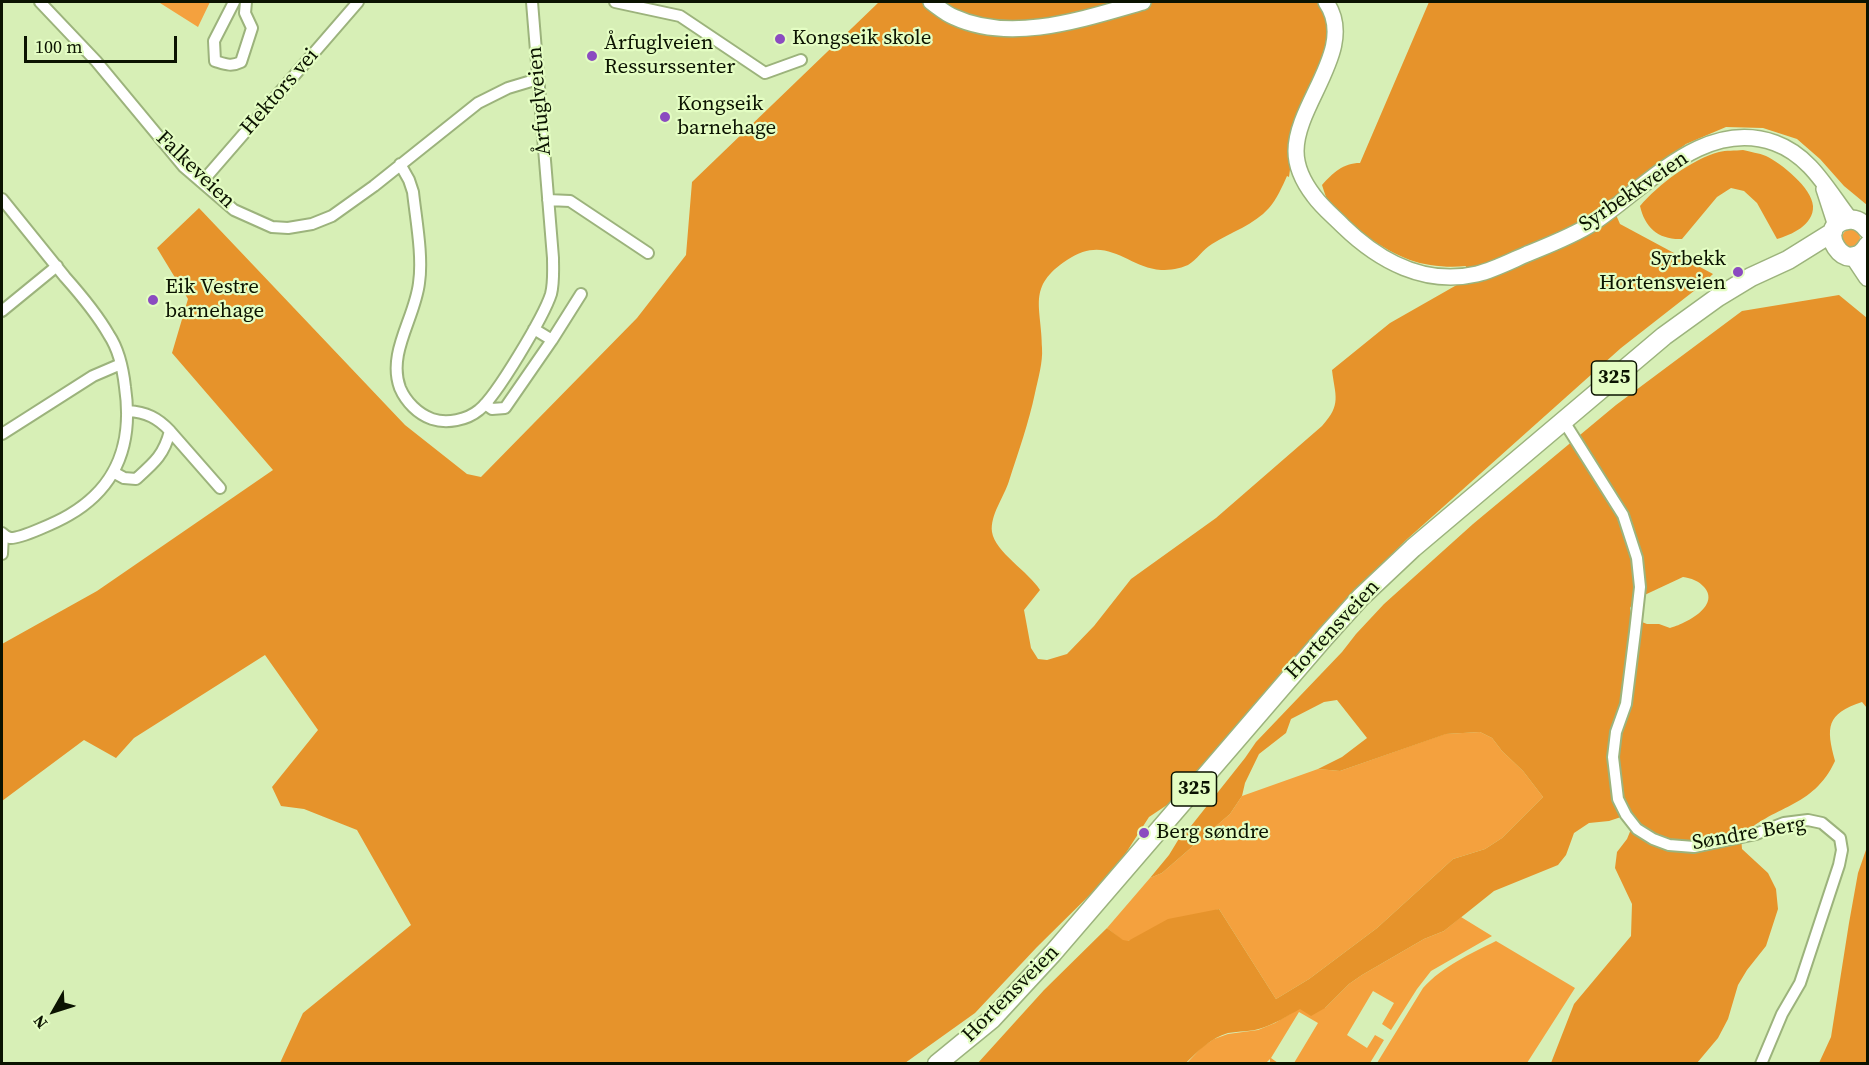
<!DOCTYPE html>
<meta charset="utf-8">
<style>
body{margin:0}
#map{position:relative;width:1869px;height:1065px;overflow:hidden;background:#d7efb6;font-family:"Source Serif 4",serif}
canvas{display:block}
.frame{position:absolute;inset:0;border:3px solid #0b1301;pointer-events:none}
.north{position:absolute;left:24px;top:981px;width:60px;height:60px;-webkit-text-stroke:4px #e4fdc3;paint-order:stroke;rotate:231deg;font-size:16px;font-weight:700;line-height:24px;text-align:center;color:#0b1301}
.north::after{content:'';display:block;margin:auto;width:21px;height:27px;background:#0b1301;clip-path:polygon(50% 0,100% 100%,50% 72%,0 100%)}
.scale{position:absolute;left:24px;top:36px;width:153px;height:27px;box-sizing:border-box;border:3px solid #0b1301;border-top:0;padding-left:8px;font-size:18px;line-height:21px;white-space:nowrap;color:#0b1301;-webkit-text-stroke:4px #e4fdc3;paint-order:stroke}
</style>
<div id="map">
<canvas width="1869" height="1065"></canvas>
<div class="frame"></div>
<div class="north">N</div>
<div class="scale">100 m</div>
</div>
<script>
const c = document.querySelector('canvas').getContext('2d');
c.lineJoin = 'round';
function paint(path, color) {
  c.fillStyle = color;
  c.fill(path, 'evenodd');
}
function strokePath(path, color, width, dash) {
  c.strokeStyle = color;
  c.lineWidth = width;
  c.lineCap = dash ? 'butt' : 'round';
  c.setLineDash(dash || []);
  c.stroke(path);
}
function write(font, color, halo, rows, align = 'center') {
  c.font = font + ' "Source Serif 4",serif';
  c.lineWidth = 4.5;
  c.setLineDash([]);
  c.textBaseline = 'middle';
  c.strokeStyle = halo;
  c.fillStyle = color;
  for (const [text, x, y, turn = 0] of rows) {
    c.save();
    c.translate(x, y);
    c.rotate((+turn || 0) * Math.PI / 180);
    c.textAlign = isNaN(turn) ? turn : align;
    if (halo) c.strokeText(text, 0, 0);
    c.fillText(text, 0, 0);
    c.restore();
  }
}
const green = new Path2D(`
 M161,2H210L198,27L160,3Z
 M1842 238a9 9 0 1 1 18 0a9 9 0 1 1-18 0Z
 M1480,732L1492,738L1502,751L1523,771L1543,797L1502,838L1485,849L1453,859L1377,928L1309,979L1276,999L1219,909L1128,941H1123L1107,928L1150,878L1162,873L1230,814L1242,796L1318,769L1340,771L1445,734Z
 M1461,917L1492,936L1431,971L1417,989L1391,1030L1382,1024L1394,1003L1373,991L1347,1035L1367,1048L1375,1035L1384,1040L1370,1063H1294L1318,1023L1299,1012L1271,1058L1278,1063H1270V1059L1266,1063L1186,1064L1202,1047L1214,1039L1228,1034L1258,1030L1275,1023L1300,1008H1325L1349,984L1362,975L1424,939L1444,931Z
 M1496,941L1575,988L1527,1063H1377L1423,988C1443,966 1470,954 1496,941Z`);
const forest = new Path2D(`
 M879,2H1317C1345,38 1306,81 1297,118C1292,137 1292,157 1289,177L1287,176C1282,187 1277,199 1269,208C1254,225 1231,232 1212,244C1203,249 1197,260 1188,265C1179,269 1171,270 1161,270C1126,267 1107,233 1067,260C1026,287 1042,307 1042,348C1043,362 1038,379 1035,393C1029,422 1018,453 1009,481C1004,497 990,515 992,532C995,552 1029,572 1040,590L1024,610L1031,648L1038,659L1047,660L1067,654L1094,626L1131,579L1216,518L1322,426C1342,404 1335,396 1332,370L1390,323L1462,282L1466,266C1449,268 1426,266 1410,260C1385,251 1345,224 1329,203C1326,198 1324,191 1322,185C1333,173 1343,163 1360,163L1429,2H1867V205L1844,186L1820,159L1797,139L1763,128L1726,127L1686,144L1623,191L1613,208L1620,224L1713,274L1699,287L1621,348L1405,541L1322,626L1176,799L1149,817L1115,870L1037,947L975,1013L905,1063H280L303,1013L411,925L357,830L304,809L281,806L272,787L318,730L265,655L134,738L116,758L84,740L2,801V644L97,591L273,470L172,353L188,299L157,248L199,208L405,425L467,474L481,477L637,318L686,255L692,182Z
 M1743,150C1750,152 1759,153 1766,156C1781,163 1812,188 1813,206C1814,225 1791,235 1777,239L1757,203L1744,191L1731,188L1717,197L1682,239C1659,240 1645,228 1640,206C1658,185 1692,159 1719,152C1726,150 1735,151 1743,150Z
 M1839,295L1867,318V708L1862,702C1826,714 1826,727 1835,761C1813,809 1772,805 1741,837L1742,849L1768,873L1776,889L1778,909L1766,946L1747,970L1738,985L1728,1019L1718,1038L1697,1063H1551L1574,1004L1631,936L1632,904L1615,868L1617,852L1627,839L1634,822L1630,814L1609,821L1589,823L1574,833L1566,855L1558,865L1494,891L1444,931L1424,939L1362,975L1349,984L1325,1008L1311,1016L1300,1009C1287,1016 1275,1024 1262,1028C1251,1032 1239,1031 1228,1033C1211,1038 1198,1051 1186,1063L977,1064L1044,990L1107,928L1123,940L1128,941L1168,919L1219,909L1276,999L1309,979L1377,928L1453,859L1485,849L1502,838L1543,797L1523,771L1502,751L1492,738L1480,732L1446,734L1340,771L1318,769L1342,757L1367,738L1337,700L1324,702L1291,719L1286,733L1259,754L1245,783L1242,796L1230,814L1162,873L1150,878L1169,855L1183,832L1191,826L1245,758L1256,742L1342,652L1356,634L1384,604L1473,524L1616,405L1742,311ZM1683,577C1691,578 1699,581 1704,587C1721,606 1685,624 1670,628L1659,624H1647L1632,618L1630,608L1636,599Z
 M1867,847V1063H1819L1831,1037L1849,923L1858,873Z`);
const street = new Path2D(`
 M40,2L96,61L184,167L234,210L272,227L288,228L312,224L332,216L374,186L478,103L508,88L538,79
 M234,2L214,41L215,61C225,64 231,67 241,62L252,28L245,13L246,2
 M615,2L680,16L765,73L801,60
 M400,164L409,180L413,192C416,220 423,256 419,283C415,318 387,353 400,388C406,402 418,414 432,419C447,424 467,420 479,410C496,397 544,316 551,294C554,282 553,270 553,258L532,2
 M202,182L358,2
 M2,199C23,225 44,251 65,277C81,295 97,314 109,335C119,350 123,369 125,387C133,441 119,486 69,515C59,521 20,539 10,538C7,537 3,534 2,533
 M548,200L570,201L648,253
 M2,311L57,266
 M552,340L581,294
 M485,404L492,409L505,408L552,340L534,329
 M1563,420L1623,515L1637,558L1640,587L1635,632L1626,704L1616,732L1613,757L1618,799L1626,815L1637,829L1653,839L1669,845L1694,847L1756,834L1784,823L1808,820L1822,823L1840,838L1842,850L1839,865L1800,983L1782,1014L1761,1064
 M170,431L220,488
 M2,434L93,376L121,364
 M113,472L124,478L136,479C154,463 164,455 170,431C158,418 146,412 128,411
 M2,554L3,535`);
const secondary = new Path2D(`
 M931,2C938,7 946,14 954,17C1012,44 1086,18 1143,2
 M1326,2C1358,48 1296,103 1296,151C1296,168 1304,183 1314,196C1322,207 1333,216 1343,226C1379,261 1425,286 1477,274C1494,270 1511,261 1527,254C1549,245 1573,236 1593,223C1646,188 1704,117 1775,143C1811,156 1828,191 1850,219
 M1824,189L1836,226`);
const primary = new Path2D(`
 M1868,230C1863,223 1857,218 1848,220C1812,224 1846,281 1868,245
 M1854,256L1868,277
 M937,1064L992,1019L1053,953L1325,637L1361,597L1413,548L1664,336L1718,297L1751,277L1788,260L1833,232`);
const markers = [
 [780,39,6,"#8b4bc0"],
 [592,56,6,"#8b4bc0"],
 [665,117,6,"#8b4bc0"],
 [1738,272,6,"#8b4bc0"],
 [153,300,6,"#8b4bc0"],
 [1144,833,6,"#8b4bc0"]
];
const shields = [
 [1614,378,45],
 [1194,789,45]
];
const shieldNames = [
 ["325",1614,378],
 ["325",1194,789]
];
const poiNames = [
 ["Kongseik skole",792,39],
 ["Årfuglveien",604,44],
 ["Ressurssenter",604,68],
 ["Kongseik",677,105],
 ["barnehage",677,129],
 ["Syrbekk",1726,260,"right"],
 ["Hortensveien",1726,284,"right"],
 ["Eik Vestre",165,288],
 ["barnehage",165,312],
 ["Berg søndre",1156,833]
];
const streetNames = [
 ["Hektors vei",280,92,-49],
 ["Årfuglveien",540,101,-95],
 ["Falkeveien",195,170,44],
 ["Syrbekkveien",1634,192,-34],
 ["Hortensveien",1333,630,-47],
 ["Søndre Berg",1749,834,-10],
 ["Hortensveien",1011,994,-45]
];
paint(green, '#f4a13e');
paint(forest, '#e6932b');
strokePath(street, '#9cb37c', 14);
strokePath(secondary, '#9cb37c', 18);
strokePath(primary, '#9cb37c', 21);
strokePath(street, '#fff', 10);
strokePath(secondary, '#fff', 15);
strokePath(primary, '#fff', 18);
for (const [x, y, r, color] of markers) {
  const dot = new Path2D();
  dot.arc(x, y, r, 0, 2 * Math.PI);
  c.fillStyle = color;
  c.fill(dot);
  strokePath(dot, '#e4fdc3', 2);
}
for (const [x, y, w] of shields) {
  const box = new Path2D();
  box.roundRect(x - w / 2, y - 17, w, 34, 4.5);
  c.fillStyle = '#e4fdc3';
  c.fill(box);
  strokePath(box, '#0b1301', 1.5);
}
write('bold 20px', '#0b1301', null, shieldNames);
write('21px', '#0b1301', '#e4fdc3', poiNames, 'left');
write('21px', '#0b1301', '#e4fdc3', streetNames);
</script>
